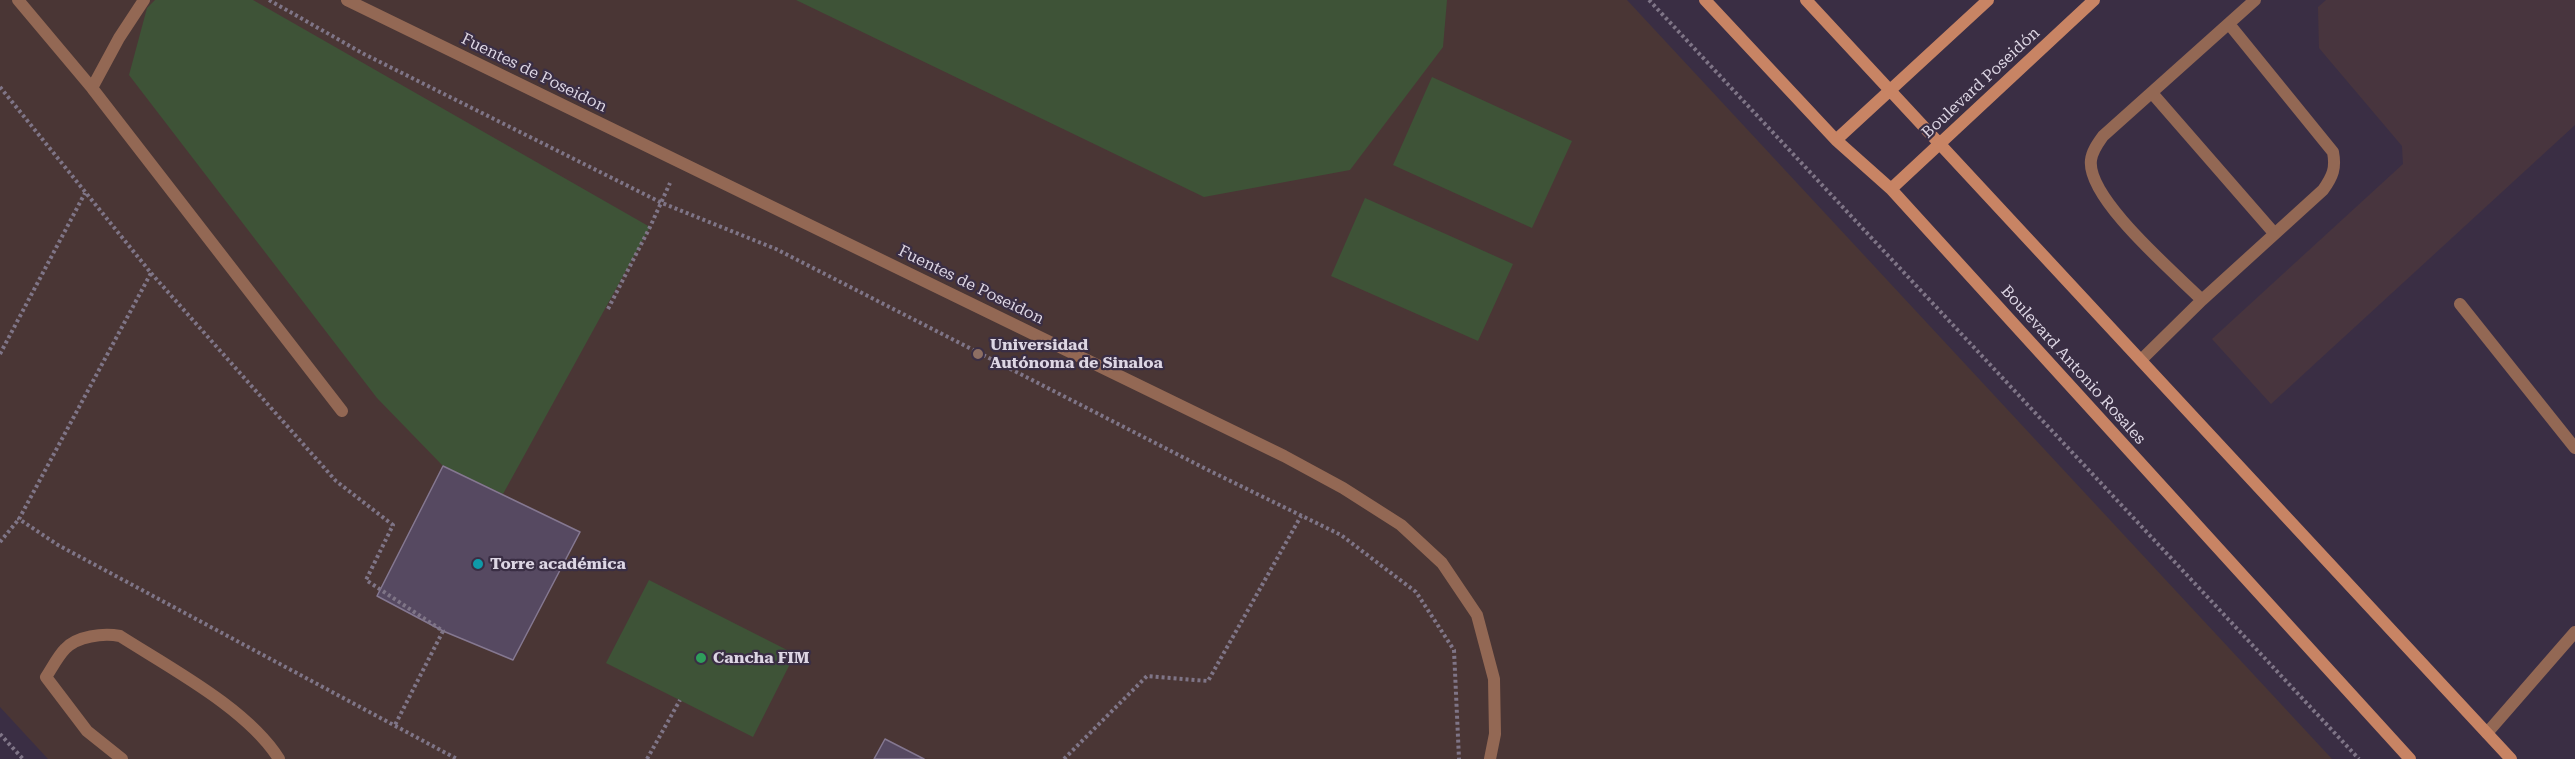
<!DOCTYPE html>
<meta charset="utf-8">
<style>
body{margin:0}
canvas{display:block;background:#3a2e44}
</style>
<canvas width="2575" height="759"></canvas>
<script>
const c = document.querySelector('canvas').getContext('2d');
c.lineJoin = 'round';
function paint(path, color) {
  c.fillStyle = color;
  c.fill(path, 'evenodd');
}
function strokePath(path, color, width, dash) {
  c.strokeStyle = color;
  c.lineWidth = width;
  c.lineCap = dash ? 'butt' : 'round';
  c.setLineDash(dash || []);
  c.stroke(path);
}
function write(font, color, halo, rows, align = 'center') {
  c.font = font + ' "Roboto Serif",serif';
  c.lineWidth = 4.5;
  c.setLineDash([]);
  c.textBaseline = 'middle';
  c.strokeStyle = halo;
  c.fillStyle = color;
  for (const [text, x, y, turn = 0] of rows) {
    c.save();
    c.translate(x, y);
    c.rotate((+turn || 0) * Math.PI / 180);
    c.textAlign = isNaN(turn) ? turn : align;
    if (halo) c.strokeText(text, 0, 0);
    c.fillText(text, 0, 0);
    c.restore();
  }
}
const commercial = new Path2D(`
 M2326,0H2575V125L2271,404L2212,339L2403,164L2402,146L2319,48L2318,7Z`);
const education = new Path2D(`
 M0,0H1627L2332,759H48L0,707Z`);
const green = new Path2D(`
 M155,0H253L650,227L503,494L443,466L377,398L129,75L147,8Z
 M796,0H1447L1443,47L1350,170L1204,197Z
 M1432,77L1572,141L1532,228L1393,165Z
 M1365,198L1513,264L1478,341L1331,276Z
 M649,580L795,654L753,737L606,663Z`);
const building = new Path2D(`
 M443,466L580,532L513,660L443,631L377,596Z
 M885,739L924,759H874Z`);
const path = new Path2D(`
 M269,0L364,54L662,203L776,249L1208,470L1341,535L1416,592L1454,650L1459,759
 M1649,0L2359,759
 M0,87L151,273L19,519L58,545L457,759
 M151,273L336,481L393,525L366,580L443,631L394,727
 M608,309L650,227L670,183
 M0,354L85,193
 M0,542L19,519
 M0,734L23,759
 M647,759L680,700
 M1064,759L1147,676L1208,681L1301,516`);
const lane = new Path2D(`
 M18,0L92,88L342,411
 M2229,24L2333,152C2336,168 2333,176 2323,190L2202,300C2175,273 2086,198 2091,160C2092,151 2098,143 2103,136L2255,0
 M92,88L119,38L144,0
 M2152,93L2274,233
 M2460,304L2575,448
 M2141,360L2202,300
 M2487,733L2575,632
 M122,759L87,731L46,677C52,668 58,656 65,649C77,636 103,633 120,636C170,668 248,709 279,759`);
const street = new Path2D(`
 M347,0L1284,456L1343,488L1401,525L1442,563L1477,615L1494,679L1495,734L1490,759`);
const secondary = new Path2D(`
 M1705,0L1836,140L1891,189L2410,759
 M1806,0L2511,759
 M1836,140L1988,0
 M1891,189L2094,0`);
const markers = [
 [978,354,6,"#8d6e63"],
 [478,564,6,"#0f9aa8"],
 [701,658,6,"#2e9e5b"]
];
const streetNames = [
 ["Fuentes de Poseidon",534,73,26],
 ["Boulevard Poseidón",1981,83,-43],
 ["Fuentes de Poseidon",971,285,26],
 ["Boulevard Antonio Rosales",2073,365,48]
];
const poiNames = [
 ["Universidad",990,345],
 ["Autónoma de Sinaloa",990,363],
 ["Torre académica",490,564],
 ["Cancha FIM",713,658]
];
paint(commercial, '#48353e');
paint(education, '#4a3635');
paint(green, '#3e5337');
paint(building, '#564961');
strokePath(building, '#857891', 1.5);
strokePath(path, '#7f7587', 4, [3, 3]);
strokePath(lane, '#936854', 12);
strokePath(street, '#936854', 12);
strokePath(secondary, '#c88464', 12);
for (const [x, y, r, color] of markers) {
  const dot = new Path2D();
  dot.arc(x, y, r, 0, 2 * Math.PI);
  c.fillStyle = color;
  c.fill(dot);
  strokePath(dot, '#3a2e44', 2);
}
write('16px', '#ddd6e4', '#3a2e44', streetNames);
write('bold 16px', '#ddd6e4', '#3a2e44', poiNames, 'left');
</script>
